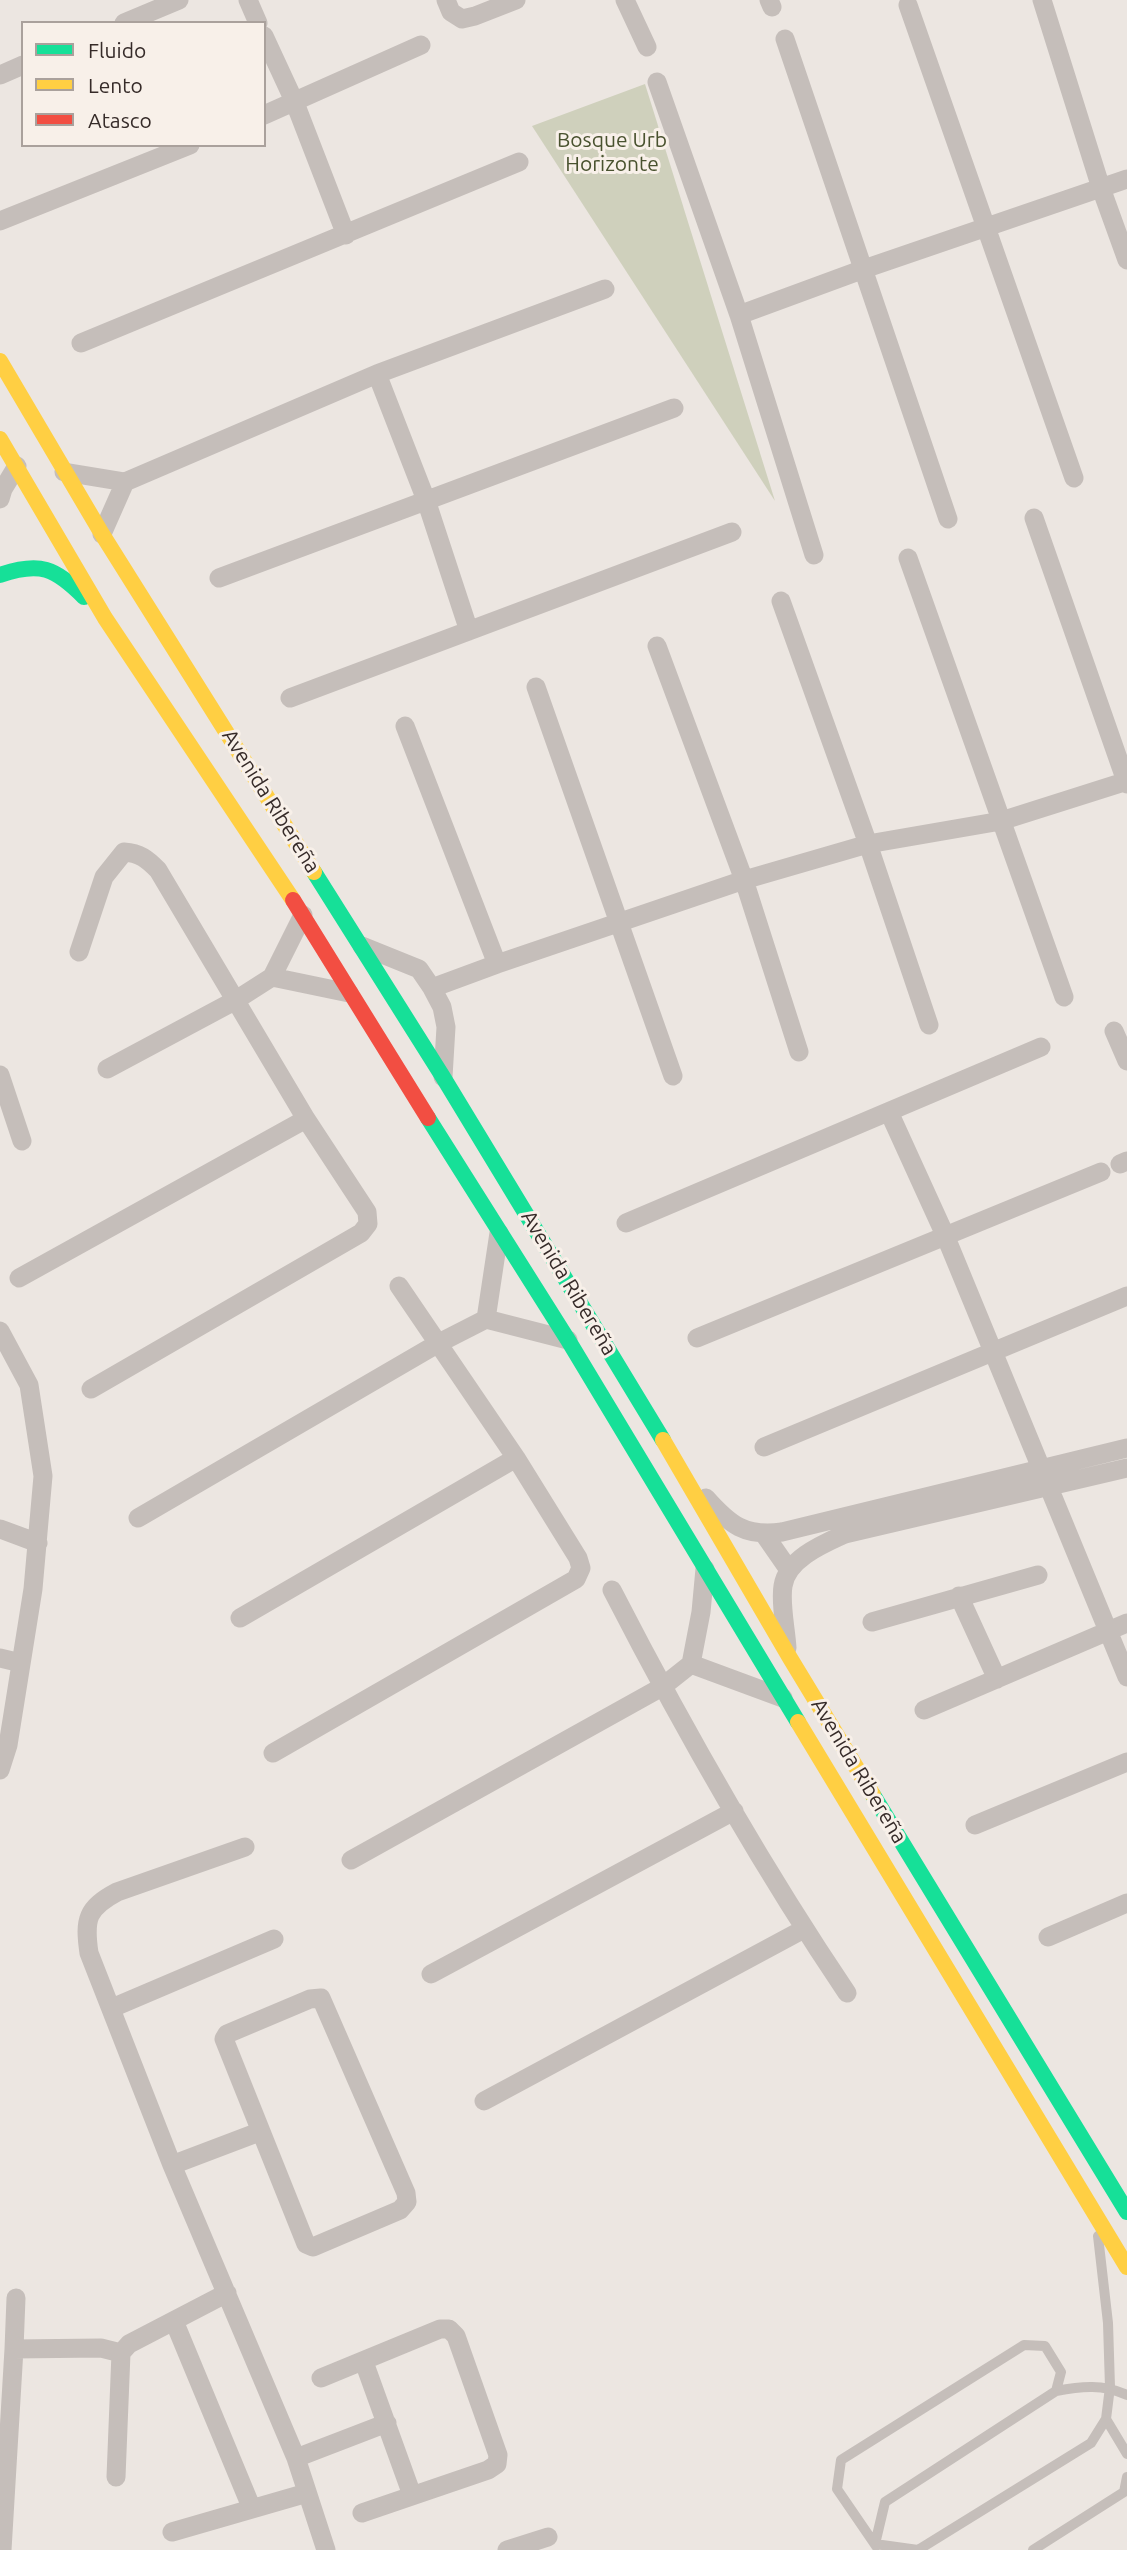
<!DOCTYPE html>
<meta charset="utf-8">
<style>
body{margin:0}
#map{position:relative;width:1127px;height:2550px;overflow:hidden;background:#ece6e1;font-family:Ubuntu,sans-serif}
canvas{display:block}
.legend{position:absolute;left:21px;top:21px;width:245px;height:126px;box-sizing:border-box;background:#f8f0e9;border:2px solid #aaa19c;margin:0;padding:9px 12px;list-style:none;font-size:21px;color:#362b29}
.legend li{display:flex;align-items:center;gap:14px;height:35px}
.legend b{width:35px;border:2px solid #aaa19c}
</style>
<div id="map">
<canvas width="1127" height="2550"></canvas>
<ul class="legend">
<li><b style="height:9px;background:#16e098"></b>Fluido</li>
<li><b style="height:9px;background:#ffcf43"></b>Lento</li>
<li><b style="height:9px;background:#f24e42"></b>Atasco</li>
</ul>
</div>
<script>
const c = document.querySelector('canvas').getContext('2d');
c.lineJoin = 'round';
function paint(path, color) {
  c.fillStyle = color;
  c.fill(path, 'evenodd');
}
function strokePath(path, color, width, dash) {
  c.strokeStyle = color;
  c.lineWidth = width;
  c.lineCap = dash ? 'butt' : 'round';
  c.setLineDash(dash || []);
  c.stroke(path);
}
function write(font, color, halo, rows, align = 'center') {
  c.font = font + ' Ubuntu,sans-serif';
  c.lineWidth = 6;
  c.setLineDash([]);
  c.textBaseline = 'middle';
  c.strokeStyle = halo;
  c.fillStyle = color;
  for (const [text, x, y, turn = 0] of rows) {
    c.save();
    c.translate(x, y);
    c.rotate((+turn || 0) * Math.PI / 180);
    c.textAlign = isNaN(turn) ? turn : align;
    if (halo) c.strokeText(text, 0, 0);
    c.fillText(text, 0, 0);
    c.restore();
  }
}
const green = new Path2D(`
 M645,84L775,501L532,126Z`);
const lane = new Path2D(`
 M1098,2236L1108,2323L1110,2387L1106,2419L1091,2443L918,2550L875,2544L885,2502L1056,2391C1082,2386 1103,2384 1127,2395
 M1106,2419L1127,2454
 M876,2546L837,2489L841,2460L1024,2345L1045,2346L1061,2372L1056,2391
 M1033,2550L1124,2492L1127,2477`);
const street = new Path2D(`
 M248,0L258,23
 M446,0L451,12L462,19L475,16L516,0
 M625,0L647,47
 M769,0L772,7
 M1042,0L1101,188L1127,260
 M908,5L1074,478
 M124,23L179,0
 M264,36L295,103L346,235
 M785,39L948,519
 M0,75L23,65
 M657,82L739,315L814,555
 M264,115L421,45
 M0,221L190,145
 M739,315L864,269L1127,179
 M81,343L519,162
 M377,374L426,500L469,631
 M64,472L125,482L377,374L605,289
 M0,499L3,489L17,466
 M1034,518L1127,784
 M102,534L125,482
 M908,558L1064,997
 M219,578L674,408
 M781,601L868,844L929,1025
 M657,646L744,880L799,1052
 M536,687L673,1076
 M290,698L732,532
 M405,726L497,964L432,988
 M362,946L419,969L432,988L442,1007L446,1027L443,1077
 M79,952L104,877L124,852C140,853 147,859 158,870L306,1119L367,1212L368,1224L361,1233L91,1389
 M497,964L744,880L868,844L1001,821L1127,781
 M272,977L349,993
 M1114,1031L1127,1061
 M107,1069L236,1000L272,977L303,915
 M0,1075L22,1141
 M889,1112L945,1235L1127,1677
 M1120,1164L1127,1161
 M626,1223L1041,1047
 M19,1278L306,1119
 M486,1319L499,1233
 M0,1331L29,1385L43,1476L33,1589L8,1745L0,1770
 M697,1338L1101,1172
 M764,1447L1127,1296
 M706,1498C730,1525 745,1537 782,1532L1127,1448
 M138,1518L437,1344L486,1319L568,1340
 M0,1529L38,1543
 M764,1534L789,1570
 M612,1590C683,1728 760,1864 847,1993
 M959,1596L997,1679
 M240,1618L516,1458
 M872,1622L1038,1575
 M787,1648C786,1630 780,1603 783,1586C787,1559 823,1544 845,1534L1127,1468
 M0,1658L21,1663
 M691,1664L783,1698
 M924,1710L1127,1623
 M273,1753L576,1579L581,1568L578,1558L516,1458L399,1286
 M975,1825L1127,1762
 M245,1847L117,1892C87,1908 84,1919 89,1953L172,2165L296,2458L326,2550
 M351,1860L662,1687L691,1664L701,1612L705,1569
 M1048,1937L1127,1903
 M431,1974L734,1811
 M321,1998L406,2193L407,2202L400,2210L313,2247L306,2244L224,2039L227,2034L310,1999Z
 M112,2008L274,1939
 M484,2101L804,1929
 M172,2165L259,2132
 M174,2321L252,2509
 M14,2349L16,2298
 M364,2362L412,2495
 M321,2378L440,2329H449L456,2336L498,2455L497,2464L488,2470L362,2513
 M296,2458L387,2423
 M116,2477L121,2353L129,2344L227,2293
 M172,2532L307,2493
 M2,2550L14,2349L101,2348L121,2353
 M507,2550L548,2537`);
const fast = new Path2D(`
 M0,575C40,561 55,568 84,597
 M314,872L443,1077L663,1440
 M428,1118L568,1340L798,1722
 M873,1795L1127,2212`);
const slow = new Path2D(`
 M0,361L102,534L314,872
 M0,439L105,618L293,900
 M663,1440L790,1658L873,1795
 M798,1722L1127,2267`);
const jam = new Path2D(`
 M293,900L428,1118`);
const parkNames = [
 ["Bosque Urb",612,140],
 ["Horizonte",612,164]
];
const streetNames = [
 ["Avenida Ribereña",271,801,58],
 ["Avenida Ribereña",569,1283,59],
 ["Avenida Ribereña",859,1771,59]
];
paint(green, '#cfd0bc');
strokePath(lane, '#c5beba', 10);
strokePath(street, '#c5beba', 19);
strokePath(fast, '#16e098', 16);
strokePath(slow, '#ffcf43', 16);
strokePath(jam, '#f24e42', 16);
write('21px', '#49522f', '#f8f0e9', parkNames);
write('21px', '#362b29', '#f8f0e9', streetNames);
</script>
